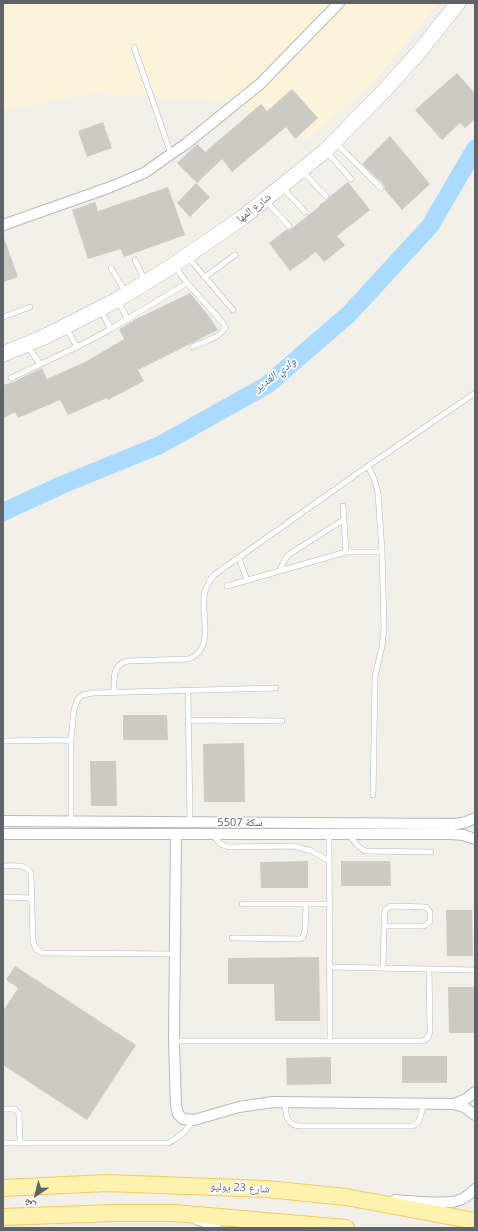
<!DOCTYPE html>
<meta charset="utf-8">
<style>
body{margin:0}
#map{position:relative;width:478px;height:1231px;overflow:hidden;background:#f1efe8;font-family:"Open Sans","Noto Naskh Arabic",sans-serif}
canvas{display:block}
.frame{position:absolute;inset:0;border:4px solid #5f6368;pointer-events:none}
.north{position:absolute;left:16px;top:1175px;width:40px;height:40px;-webkit-text-stroke:3px #fff;paint-order:stroke;rotate:215deg;font-size:11px;font-weight:700;line-height:16px;text-align:center;color:#5f6368}
.north::after{content:'';display:block;margin:auto;width:14px;height:18px;background:#5f6368;clip-path:polygon(50% 0,100% 100%,50% 72%,0 100%)}
</style>
<div id="map">
<canvas width="478" height="1231"></canvas>
<div class="frame"></div>
<div class="north">ش</div>
</div>
<script>
const c = document.querySelector('canvas').getContext('2d');
c.lineJoin = 'round';
function paint(path, color) {
  c.fillStyle = color;
  c.fill(path, 'evenodd');
}
function strokePath(path, color, width, dash) {
  c.strokeStyle = color;
  c.lineWidth = width;
  c.lineCap = dash ? 'butt' : 'round';
  c.setLineDash(dash || []);
  c.stroke(path);
}
function write(font, color, halo, rows, align = 'center') {
  c.font = font + ' "Open Sans","Noto Naskh Arabic",sans-serif';
  c.lineWidth = 3.5;
  c.setLineDash([]);
  c.textBaseline = 'middle';
  c.strokeStyle = halo;
  c.fillStyle = color;
  for (const [text, x, y, turn = 0] of rows) {
    c.save();
    c.translate(x, y);
    c.rotate((+turn || 0) * Math.PI / 180);
    c.textAlign = isNaN(turn) ? turn : align;
    if (halo) c.strokeText(text, 0, 0);
    c.fillText(text, 0, 0);
    c.restore();
  }
}
const sand = new Path2D(`
 M3,3H438L374,82L308,139L230,102L91,93L9,109L3,107Z`);
const river = new Path2D(`
 M3,512L64,484L160,445L267,385L349,314L430,226L475,149`);
const building = new Path2D(`
 M457,73L475,93V119L465,128L460,123L442,140L415,110Z
 M292,89L318,118L295,139L286,127L232,172L222,159L197,183L177,163L197,144L205,152L261,104L267,111Z
 M103,122L112,148L87,157L78,131Z
 M390,136L430,184L402,210L385,190L384,185L362,164Z
 M348,182L370,210L337,236L345,245L324,262L316,252L290,271L269,243L287,229L290,230L291,229L320,206L319,205L328,199L330,196Z
 M196,183L210,197L190,217L177,203Z
 M168,187L185,235L124,257L121,249L88,259L72,210L95,202L98,211Z
 M3,238H4L18,277L3,282Z
 M190,293L209,316L218,330L138,370L144,381L108,400L107,398L68,415L60,400L18,418L15,412L3,418V385L13,382L42,368L47,379L87,361L124,339L119,329L130,323L134,320Z
 M123,715H167L168,740H123Z
 M244,743L245,802H204L203,744Z
 M90,761H116L117,806H91Z
 M308,861V888H261L260,862Z
 M341,861H390L391,886H341Z
 M446,910H472L473,956H447Z
 M319,957L320,1021H275L274,984H228V958Z
 M15,966L136,1045L87,1120L3,1065V1011L18,988L6,980Z
 M448,987H474V1033H449Z
 M402,1056H447V1083H402Z
 M331,1057V1084L287,1085L286,1058Z`);
const lane = new Path2D(`
 M134,47L171,154
 M335,142L381,188
 M326,151L351,179
 M302,171L326,196
 M282,187L305,212
 M265,200L289,226
 M187,256L233,310
 M135,260L145,281
 M174,265L187,283L223,323L225,328C220,338 202,342 192,347
 M111,268L126,293
 M205,277L235,255
 M118,301L128,320
 M101,311L111,329
 M3,317L30,307
 M66,327L77,347
 M27,345L40,364
 M11,378L77,347L111,329L187,283
 M368,466L375,481L378,493L382,552L384,628L382,646L375,677L373,795
 M343,506L346,552
 M239,558L247,580
 M280,571L282,565L288,555L343,520
 M227,586L346,552H382
 M188,690L190,822
 M114,692C114,679 112,664 128,661L189,659C217,647 199,614 205,591C207,585 210,580 214,575L368,466L475,393
 M188,720L282,721
 M3,741L71,740
 M71,822V740L74,710L77,701L80,697L83,695L92,693L276,688
 M212,835L221,844L228,847L294,846L312,851L329,861
 M329,835L330,1041
 M349,835L359,847L365,851L431,852
 M3,866C13,866 25,863 31,873L33,942L36,949L43,953L176,954
 M3,897L32,898
 M242,904H329
 M391,906L426,907L430,912V921L426,925L423,926H384L385,910Z
 M232,938L300,939L303,937L305,931L306,904
 M330,967L474,970
 M383,968L384,926
 M174,1041H422L427,1039L430,1032L429,969
 M285,1102C286,1114 285,1124 299,1126H413L419,1121L424,1103
 M3,1109H15L19,1114L20,1143
 M3,1143H168C180,1138 186,1130 194,1120`);
const street = new Path2D(`
 M3,225L108,188L144,173L187,143L260,84L339,3
 M3,821L456,824L466,822L475,818
 M3,834H451L463,835L475,839
 M176,834L174,1041L176,1106L178,1114L183,1119L194,1120L239,1107L273,1102L454,1104L464,1107L475,1115
 M454,1104L466,1099L475,1092
 M395,1200C412,1201 441,1205 457,1201C464,1199 470,1194 475,1189
 M198,1220L205,1222L216,1228`);
const secondary = new Path2D(`
 M3,354L44,337L117,300L169,268L242,218L325,151L384,91L419,52L458,3`);
const primary = new Path2D(`
 M3,1188L107,1183L267,1189L346,1197L475,1221
 M3,1217L114,1213H174L346,1228`);
const streetNames = [
 ["شارع المها",254,208,-38],
 ["سكة 5507",240,823],
 ["شارع 23 يوليو",240,1188,3]
];
const waterNames = [
 ["وادي الغدير",275,375,-37]
];
paint(sand, '#fbf3d9');
strokePath(river, '#aadaff', 18);
paint(building, '#cccac5');
strokePath(lane, '#b5b8bc', 6);
strokePath(street, '#b5b8bc', 12);
strokePath(secondary, '#b6babf', 16);
strokePath(primary, '#f2c960', 18);
strokePath(lane, '#fff', 5);
strokePath(street, '#fff', 10);
strokePath(secondary, '#fff', 15);
strokePath(primary, '#fff2af', 16);
write('11px', '#5f6368', '#fff', streetNames);
write('italic 12px', '#4174aa', '#fff', waterNames);
</script>
